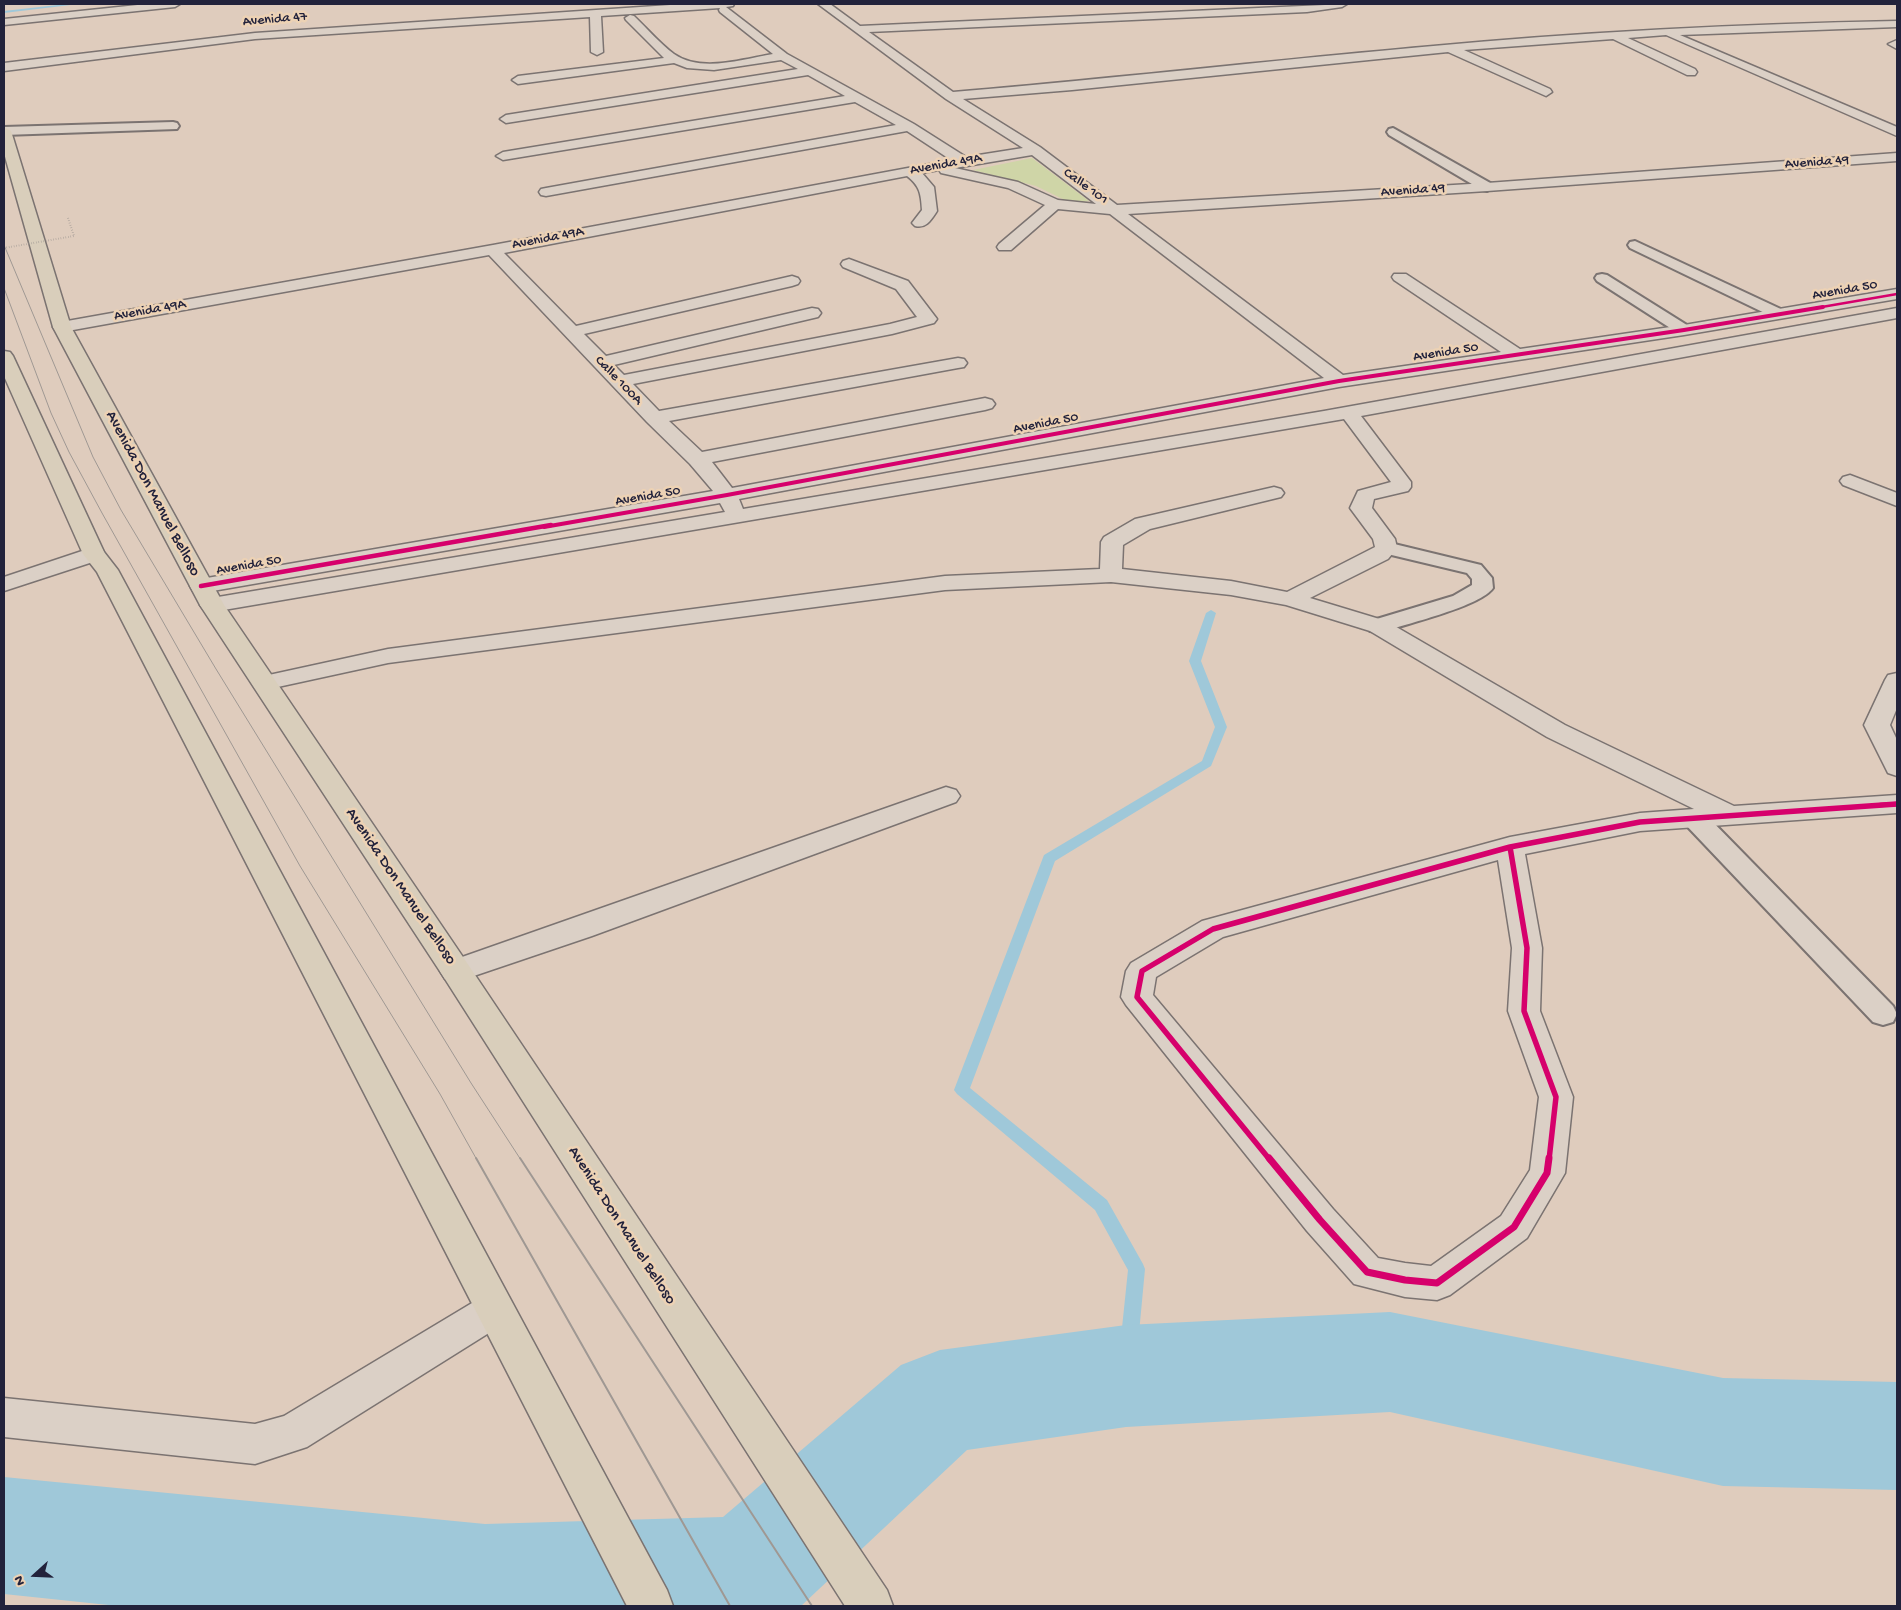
<!DOCTYPE html>
<style>
body{margin:0}
#map{position:relative;width:1901px;height:1610px;overflow:hidden;background:#dfccbd;font-family:"Gochi Hand",sans-serif}
canvas{display:block}
.frame{position:absolute;inset:0;border:5px solid #22223b;pointer-events:none}
.north{position:absolute;left:10px;top:1550px;width:50px;height:50px;-webkit-text-stroke:4px #edd2b4;paint-order:stroke;rotate:250deg;font-size:14px;font-weight:700;line-height:20px;text-align:center;color:#22223b}
.north::after{content:'';display:block;margin:auto;width:18px;height:22px;background:#22223b;clip-path:polygon(50% 0,100% 100%,50% 72%,0 100%)}
</style>
<div id="map">
<canvas width="1901" height="1610"></canvas>
<div class="frame"></div>
<div class="north">N</div>
</div>
<script>
const c = document.querySelector('canvas').getContext('2d');
c.lineJoin = 'round';
function paint(path, color) {
  c.fillStyle = color;
  c.fill(path, 'evenodd');
}
function strokePath(path, color, width, dash) {
  c.strokeStyle = color;
  c.lineWidth = width;
  c.lineCap = dash ? 'butt' : 'round';
  c.setLineDash(dash || []);
  c.stroke(path);
}
function write(font, color, halo, rows, align = 'center') {
  c.font = font + ' "Gochi Hand",sans-serif';
  c.lineWidth = 5;
  c.setLineDash([]);
  c.textBaseline = 'middle';
  c.strokeStyle = halo;
  c.fillStyle = color;
  for (const [text, x, y, turn = 0] of rows) {
    c.save();
    c.translate(x, y);
    c.rotate((+turn || 0) * Math.PI / 180);
    c.textAlign = isNaN(turn) ? turn : align;
    if (halo) c.strokeText(text, 0, 0);
    c.fillText(text, 0, 0);
    c.restore();
  }
}
const green = new Path2D(`
 M1032,158L1089,201L1071,203L1036,186L973,170Z`);
const stream = new Path2D(`
 M66,4H79L4,13V11Z
 M1211,610L1216,613L1201,661L1227,727L1211,766L1055,861L970,1088L1107,1200L1143,1264L1145,1269L1135,1376L1132,1382L1126,1384L1120,1382L1117,1376L1128,1270L1095,1210L957,1094L954,1090L1044,855L1202,761L1215,727L1189,661L1206,613Z`);
const river = new Path2D(`
 M1390,1312L1723,1378L1897,1382V1490L1723,1486L1390,1412L1126,1427L967,1450L801,1606H118L4,1594V1477L485,1524L723,1517L901,1365L940,1350L1126,1325Z`);
const path = new Path2D(`
 M68,218L74,236`);
const service = new Path2D(`
 M173,122L177,123L179,126L177,129L4,135V127Z
 M1393,128L1492,184L1494,187L1487,191L1482,190L1389,135L1387,132L1389,129Z
 M1635,241L1785,311L1787,314L1785,317H1773L1630,248L1628,245L1630,242Z
 M1602,274L1607,275L1690,327L1692,330L1690,333H1678L1597,281L1595,278L1597,275Z
 M1386,542L1481,565L1492,578L1493,588C1481,606 1409,623 1386,631L1378,632L1370,631L1367,626L1370,621L1453,596L1472,585V579L1467,573L1379,552L1376,548L1379,544Z
 M1694,810L1703,812L1893,1006L1897,1014L1893,1022L1883,1025L1873,1022L1685,824L1681,818L1685,812Z`);
const minor = new Path2D(`
 M685,4H734L733,6L726,7L787,54L914,124L966,157L1023,148L946,99L818,4H830L860,26L1347,4L1342,7L1307,12L869,32L953,92C1109,79 1265,61 1422,47C1580,32 1739,24 1897,21V27L1680,35L1897,127V136L1666,35L1628,38L1695,69L1697,72L1695,75H1687L1613,39L1464,50L1550,89L1552,92L1546,96L1448,52L1072,90L963,99L1040,147L1117,205L1487,183L1897,153V161L1487,191L1128,214L1343,375L1501,352L1394,280L1392,277L1394,274H1406L1520,349L1684,325L1897,289V299L1684,335L1339,387L739,499L743,509L1324,411L1897,308V318L1361,416L1411,482V487L1408,491L1374,499L1372,508L1395,539L1397,548L1388,559L1310,598L1386,621L1565,725L1734,806L1897,795V813L1640,831L1525,854L1542,948L1540,1011L1573,1097L1565,1173L1527,1238L1450,1295L1437,1300L1405,1297L1354,1284L1307,1231L1126,1005L1121,997L1126,971L1131,963L1202,921L1510,837L1640,813L1694,809L1547,737L1370,631L1286,605L1231,595L1111,582L945,590L388,663L264,690L255,688L252,683L255,678L388,649L945,576L1100,569L1101,542L1104,537L1135,519L1274,487L1281,489L1284,493L1281,497L1150,529L1123,545L1122,569L1231,581L1287,592L1375,547L1373,539L1350,508L1358,491L1391,482L1344,419L212,612L204,610L200,605L204,600L212,598L725,512L720,503L201,593L193,591L190,586L193,581L201,579L713,491L690,464L647,422L489,255L62,332L56,331L53,327L56,323L493,245L951,160L907,131L546,196L541,195L539,192L541,189L546,188L896,125L855,102L503,160L496,156L503,152L845,96L808,75L506,123L500,119L506,115L798,69L781,60L714,70L687,68L674,63L518,84L512,80L518,76L664,58L626,20L625,18L630,15L634,16C647,28 659,43 674,54C701,73 743,59 773,54L720,12L719,10L720,8L601,16L603,52L597,55L591,52L590,17L255,39L4,71V63L255,33ZM1032,155L1096,204L1058,200L1018,182L955,168ZM939,170L941,173L1008,188L1045,205L999,244L997,247L999,250H1011L1058,209L1110,214L1324,378L732,488L712,462L985,410L992,408L995,404L992,400L985,398L702,452L669,421L958,368L964,367L967,363L964,359L958,358L659,411L633,384L892,334L934,323L937,319L908,281L849,259L843,261L841,264L843,267L896,289L917,317L890,324L624,375L614,365L818,317L821,313L818,309L812,308L606,356L584,334L792,286L798,284L800,281L798,278L792,276L576,326L504,253L907,176C920,186 921,194 922,210L912,223L915,226C926,229 931,220 937,211L934,187L922,173ZM1498,860L1512,948L1508,1011L1539,1097L1530,1170L1501,1216L1431,1266L1405,1263L1378,1258L1333,1209L1153,995L1156,977L1223,937Z
 M1897,40V49L1888,44Z
 M1850,475L1897,493V506L1843,485L1840,481L1843,477Z
 M94,547L102,549L105,554L102,559L4,591V577Z
 M1897,673V708L1890,725L1897,740V776L1888,773L1864,725L1885,680L1888,675Z
 M946,787L956,790L960,796L956,802L592,936L456,982L445,979L440,971L445,963Z
 M495,1292L508,1297L514,1309L508,1321L307,1447L255,1464L4,1437V1398L255,1424L284,1416L482,1297Z`);
const tertiary = new Path2D(`
 M147,4H180L175,7L4,25V19Z`);
const primary = new Path2D(`
 M4,127L11,131L71,327L224,605L467,963L887,1590L893,1606H845L445,979L200,605L53,327L4,153Z
 M4,351L10,352L13,356L104,552L118,570L667,1590L673,1606H627L97,572L83,554L4,376Z`);
const tramFar1 = new Path2D(`
 M4,245L93,457L121,510L216,669L471,1083L521,1160
 M4,288L51,413L69,452L102,513L300,866L440,1094L477,1160`);
const tram = new Path2D(`
 M476,1158L730,1606
 M520,1158L812,1606`);
const pathBridge = new Path2D(`
 M4,248L74,236`);
const cyclewayFar4 = new Path2D(`
 M1816,308L1897,294`);
const cyclewayFar3 = new Path2D(`
 M544,527L727,495L1339,381L1684,330L1823,307`);
const cyclewayFar2 = new Path2D(`
 M201,586L551,525
 M1880,805L1897,804`);
const cyclewayFar1 = new Path2D(`
 M1510,847L1527,948L1524,1011L1556,1097L1549,1160
 M1510,847L1640,822L1897,804
 M1270,1160L1137,997L1142,971L1213,929L1510,847`);
const cycleway = new Path2D(`
 M1269,1158L1320,1220L1367,1272L1405,1280L1437,1283L1514,1227L1547,1173L1549,1158`);
const farStreetnames = [
 ["Avenida 47",275,20,-5],
 ["Avenida 49",1817,163,-4],
 ["Avenida 49A",946,165,-10],
 ["Calle 101",1085,187,36],
 ["Avenida 49",1413,191,-4],
 ["Avenida 49A",548,239,-11],
 ["Avenida 50",1845,291,-10],
 ["Avenida 49A",150,311,-10],
 ["Avenida 50",1446,353,-9],
 ["Calle 100A",618,381,46],
 ["Avenida 50",1046,424,-11],
 ["Avenida 50",648,497,-10],
 ["Avenida 50",249,566,-10]
];
const streetNames = [
 ["Avenida Don Manuel Belloso",152,494,62],
 ["Avenida Don Manuel Belloso",400,887,56],
 ["Avenida Don Manuel Belloso",621,1226,57]
];
paint(green, '#cfd5a7');
paint(stream, '#9fc8d9');
paint(river, '#9fc8d9');
strokePath(service, '#7b7371', 4);
strokePath(minor, '#7b7371', 3);
strokePath(tertiary, '#7b7371', 3);
strokePath(primary, '#7b7371', 3);
strokePath(path, '#9f9893', 2, [0.5, 2]);
paint(service, '#dbd0c6');
paint(minor, '#dbd0c6');
paint(tertiary, '#dbd0c6');
paint(primary, '#d9cebb');
strokePath(tramFar1, '#9f9893', 1);
strokePath(tram, '#9f9893', 2);
strokePath(pathBridge, '#9f9893', 2, [0.5, 2]);
strokePath(cyclewayFar4, '#d6006c', 2.5);
strokePath(cyclewayFar3, '#d6006c', 4);
strokePath(cyclewayFar2, '#d6006c', 4.5);
strokePath(cyclewayFar1, '#d6006c', 5.5);
strokePath(cycleway, '#d6006c', 7);
write('14px', '#22223b', '#edd2b4', farStreetnames);
write('16px', '#22223b', '#edd2b4', streetNames);
</script>
